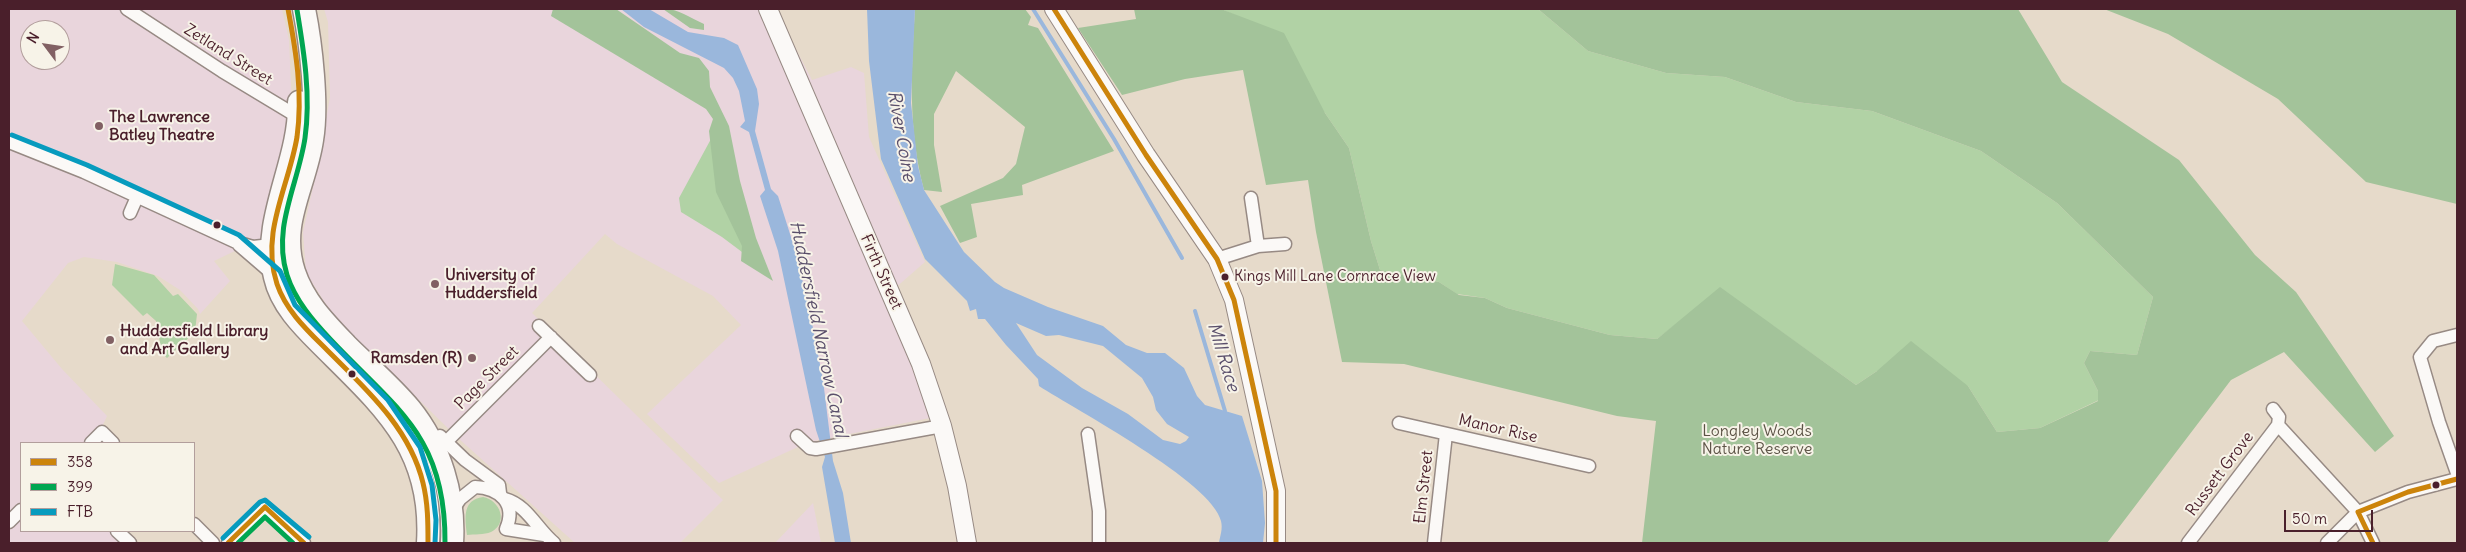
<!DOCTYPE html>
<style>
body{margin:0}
#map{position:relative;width:2466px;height:552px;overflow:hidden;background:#e6daca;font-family:Delius,sans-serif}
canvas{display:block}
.frame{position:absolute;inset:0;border:10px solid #4a1f2b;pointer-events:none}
.legend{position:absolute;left:20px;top:442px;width:175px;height:90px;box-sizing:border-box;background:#f7f3e8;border:1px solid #b29e9c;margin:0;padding:6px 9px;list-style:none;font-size:15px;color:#4a1f2b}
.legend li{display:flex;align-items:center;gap:10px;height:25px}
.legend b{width:25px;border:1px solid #b29e9c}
.north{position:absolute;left:20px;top:20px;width:50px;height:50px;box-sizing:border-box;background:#f7f3e8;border:1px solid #b29e9c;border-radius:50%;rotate:301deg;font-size:14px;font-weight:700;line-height:20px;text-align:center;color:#4a1f2b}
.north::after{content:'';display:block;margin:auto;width:18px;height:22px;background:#816063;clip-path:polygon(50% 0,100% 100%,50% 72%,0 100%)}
.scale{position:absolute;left:2284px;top:510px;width:89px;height:22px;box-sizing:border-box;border:2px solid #4a1f2b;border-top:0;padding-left:6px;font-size:15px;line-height:18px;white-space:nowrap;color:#4a1f2b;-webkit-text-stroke:4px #f7f3e8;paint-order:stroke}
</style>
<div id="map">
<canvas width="2466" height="552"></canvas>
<div class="frame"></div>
<ul class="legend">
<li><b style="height:6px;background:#cc840b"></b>358</li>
<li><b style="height:6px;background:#00a651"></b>399</li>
<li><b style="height:6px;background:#079bbe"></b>FTB</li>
</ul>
<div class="north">N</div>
<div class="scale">50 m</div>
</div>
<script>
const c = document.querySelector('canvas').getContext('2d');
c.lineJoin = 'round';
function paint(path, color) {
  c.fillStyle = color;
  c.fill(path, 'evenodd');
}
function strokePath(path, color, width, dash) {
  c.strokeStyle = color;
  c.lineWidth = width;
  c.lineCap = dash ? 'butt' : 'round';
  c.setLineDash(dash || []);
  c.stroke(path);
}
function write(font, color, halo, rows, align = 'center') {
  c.font = font + ' Delius,sans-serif';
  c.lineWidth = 4;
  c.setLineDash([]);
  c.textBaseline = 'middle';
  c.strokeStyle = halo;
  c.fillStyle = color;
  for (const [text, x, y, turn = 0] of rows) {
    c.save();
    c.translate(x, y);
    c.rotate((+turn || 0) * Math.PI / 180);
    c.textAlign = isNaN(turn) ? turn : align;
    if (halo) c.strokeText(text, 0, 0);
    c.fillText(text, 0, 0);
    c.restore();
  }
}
const built = new Path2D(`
 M9,9H282L289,40L293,130L262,238L214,261L230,281L200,314L198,309L180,290L158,276L117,262L84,257L68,263L22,321L62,369L107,416L100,431L88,443H21V531H113L125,543H9ZM30,30H60V60H30Z
 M324,9H775L812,80L851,67L864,73L869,137L925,262L886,296L930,418L809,442L719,483L647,414L741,325L713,296L617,244L605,234L532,313L723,500L680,543H575L458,438L334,317L306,273L303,232L317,169L330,97L328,22Z
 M813,503L821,543H775Z`);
const green = new Path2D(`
 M1221,9H1538L1588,51L1666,73L1725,77L1796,102L1872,111L1981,151L2057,203L2153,297L2137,355L2090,351L2084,363L2098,391L2099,400L2040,428L1997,432L1968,386L1877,371L1856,385L1772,325L1679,322L1657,339L1610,335L1507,308L1485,298L1457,294L1439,282L1380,270L1371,241L1349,148L1325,113L1244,19Z
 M718,126L750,258L722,237L681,212L679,198Z
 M115,264L154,275L173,296L178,294L197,314L195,332L167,358L162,353L156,321L147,313L143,316L112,285Z
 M483,497C500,500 509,523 491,532C484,535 474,534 467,535C465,518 462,500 483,497Z`);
const forest = new Path2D(`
 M553,9H616L680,53L699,58L709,71L710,87L729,126L740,181L756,238L773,281L741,261L742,246L716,192L709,131L713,119L706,109L551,16Z
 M663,9C680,9 688,17 704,24V30L690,28Z
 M915,9H1025L1031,17L1028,25L1038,28L1114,151L1022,185L1023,195L971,204L977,237L960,243L940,206L1003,178L1016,164L1025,127L956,71L934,114V145L942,192L924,190C908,130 911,70 915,9Z
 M1134,9H1221L1284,33L1325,113L1349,148L1371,241L1380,270L1439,282L1459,295L1485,298L1507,308L1610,335L1657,339L1720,287L1856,385L1877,371L1911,341L1968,386L1997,432L2040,428L2098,401V391L2084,363L2090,351L2137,355L2153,297L2057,203L1981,151L1872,111L1796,102L1725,77L1666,73L1588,51L1538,9H2018L2062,82L2179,160L2255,255L2296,292L2394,436L2375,452L2284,352L2231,380L2107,543H1642L1656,421L1617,416L1404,364L1342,362L1316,232L1308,180L1266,185L1243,70L1185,79L1122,95L1078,28L1136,19Z
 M2104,9H2457V204L2366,182L2278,99L2168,34Z`);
const water = new Path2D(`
 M621,9H649L688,32L724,38L738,45L757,89L759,104L755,131L771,189L778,196L797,256L811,318L823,380L833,461L843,493L851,543H835L822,467L825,457L816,430L778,251L760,196L765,190L749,132L740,127L745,121L739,91L733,78L724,68L644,27Z
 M867,9H915L911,103L918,166L924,190L964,252L995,282L1004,288L1048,307L1103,326L1126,345L1147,353H1165L1184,368L1197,396L1205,405L1242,416L1262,481L1265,523L1263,543H1219C1220,536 1223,529 1221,521C1212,482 1076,410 1039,386L1038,379L1006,345L985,319H978L976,309L970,311L967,301L925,259L881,159L869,61ZM1016,323L1046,336L1059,335L1103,346L1142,378L1153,397L1156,410L1167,424L1189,437L1186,441L1180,444L1163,440L1128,414L1082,388L1037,355Z`);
const stream = new Path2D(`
 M1033,9L1114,139L1182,258
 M1195,311L1225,411`);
const street = new Path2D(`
 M127,9L222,71L300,118
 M9,142L84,172L236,242L253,247L271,245
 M1251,198L1258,246
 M130,213L137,197
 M239,245L275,276
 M1217,259L1258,246L1285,244
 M539,326L590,375
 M2457,335L2433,341L2420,357L2439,422L2457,473
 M2273,409L2279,417L2278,425L2358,512L2373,543
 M1399,423L1589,466
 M1088,434L1099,511V543
 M440,436L465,460L499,485L500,493
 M797,436L810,448L816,449L942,426
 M446,442L551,337
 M91,443L102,432L113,443
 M505,499C527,505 537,529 554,543
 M452,511L460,499L475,487C500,488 517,504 506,529L544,535
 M9,522L21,510
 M194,524L213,543
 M117,531L130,543
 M228,543L265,507L304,543
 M1434,543L1446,434
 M2188,543L2278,425
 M2327,543L2358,512L2408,492L2457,479`);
const secondary = new Path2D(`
 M768,9L921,364L942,426L957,486L967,543
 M1054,9L1146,155L1217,259L1234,300L1276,491V543`);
const highway = new Path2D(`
 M304,9C311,44 318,105 312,140C305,187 278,224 294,272C304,302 325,323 346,345C367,366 391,386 410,409C440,446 455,496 452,543
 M299,102C301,161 261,219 275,277C281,304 302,325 321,344C383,406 434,448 428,543`);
const bus1 = new Path2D(`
 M288,9C296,51 303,94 297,137C289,186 260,233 277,284C286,311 308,331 327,350C365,388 410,428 423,483C428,503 428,523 428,543
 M1054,9L1146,155L1217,259L1234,300L1276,491V543
 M228,543L265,507L304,543
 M2373,543L2358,512L2408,492L2457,479`);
const bus2 = new Path2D(`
 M297,10C304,52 311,96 305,138C298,185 272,227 287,275C295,300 313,321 331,340C396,409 446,436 445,543
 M238,543L265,517L293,543`);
const bus3 = new Path2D(`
 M12,135L87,165L239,235L280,271L295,305L388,400L420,447L432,485L436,520L435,543
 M223,538L260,502L265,500L309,537`);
const markers = [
 [99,126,5,"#816063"],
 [217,225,4.5,"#4a1f2b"],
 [1225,277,4.5,"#4a1f2b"],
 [435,284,5,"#816063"],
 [110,340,5,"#816063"],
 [472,358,5,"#816063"],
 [352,374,4.5,"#4a1f2b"],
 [2436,485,4.5,"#4a1f2b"]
];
const busNames = [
 ["Kings Mill Lane Cornrace View",1234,277]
];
const streetNames = [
 ["Zetland Street",228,55,32],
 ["Firth Street",881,272,66],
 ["Page Street",487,378,-45],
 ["Manor Rise",1498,429,13],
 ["Russett Grove",2220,474,-53],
 ["Elm Street",1424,487,-84]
];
const poiNames = [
 ["The Lawrence",109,117],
 ["Batley Theatre",109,135],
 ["University of",445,275],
 ["Huddersfield",445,293],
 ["Huddersfield Library",120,331],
 ["and Art Gallery",120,349],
 ["Ramsden (R)",462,358,"right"]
];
const parkNames = [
 ["Longley Woods",1757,431],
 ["Nature Reserve",1757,449]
];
const waterNames = [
 ["River Colne",901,136,80],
 ["Huddersfield Narrow Canal",818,329,78],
 ["Mill Race",1223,357,73]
];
paint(built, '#e9d5dc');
paint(green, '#b1d2a5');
paint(forest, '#a3c39a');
paint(water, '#9ab7dc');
strokePath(stream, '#9ab7dc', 4);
strokePath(street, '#978a84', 15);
strokePath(secondary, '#978a84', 20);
strokePath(highway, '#978a84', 25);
strokePath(street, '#fbf9f7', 12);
strokePath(secondary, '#fbf9f7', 18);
strokePath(highway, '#fbf9f7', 22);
strokePath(bus1, '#cc840b', 5);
strokePath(bus2, '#00a651', 5);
strokePath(bus3, '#079bbe', 5);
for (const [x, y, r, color] of markers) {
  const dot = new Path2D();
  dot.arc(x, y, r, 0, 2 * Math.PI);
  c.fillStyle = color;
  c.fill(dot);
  strokePath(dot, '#f7f3e8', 2);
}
write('15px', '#4a1f2b', '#f7f3e8', busNames, 'left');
write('16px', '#4a1f2b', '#f7f3e8', streetNames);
write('bold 16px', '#4a1f2b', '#f7f3e8', poiNames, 'left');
write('16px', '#5c5346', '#f7f3e8', parkNames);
write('italic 18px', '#5a4f6b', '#f7f3e8', waterNames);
</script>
